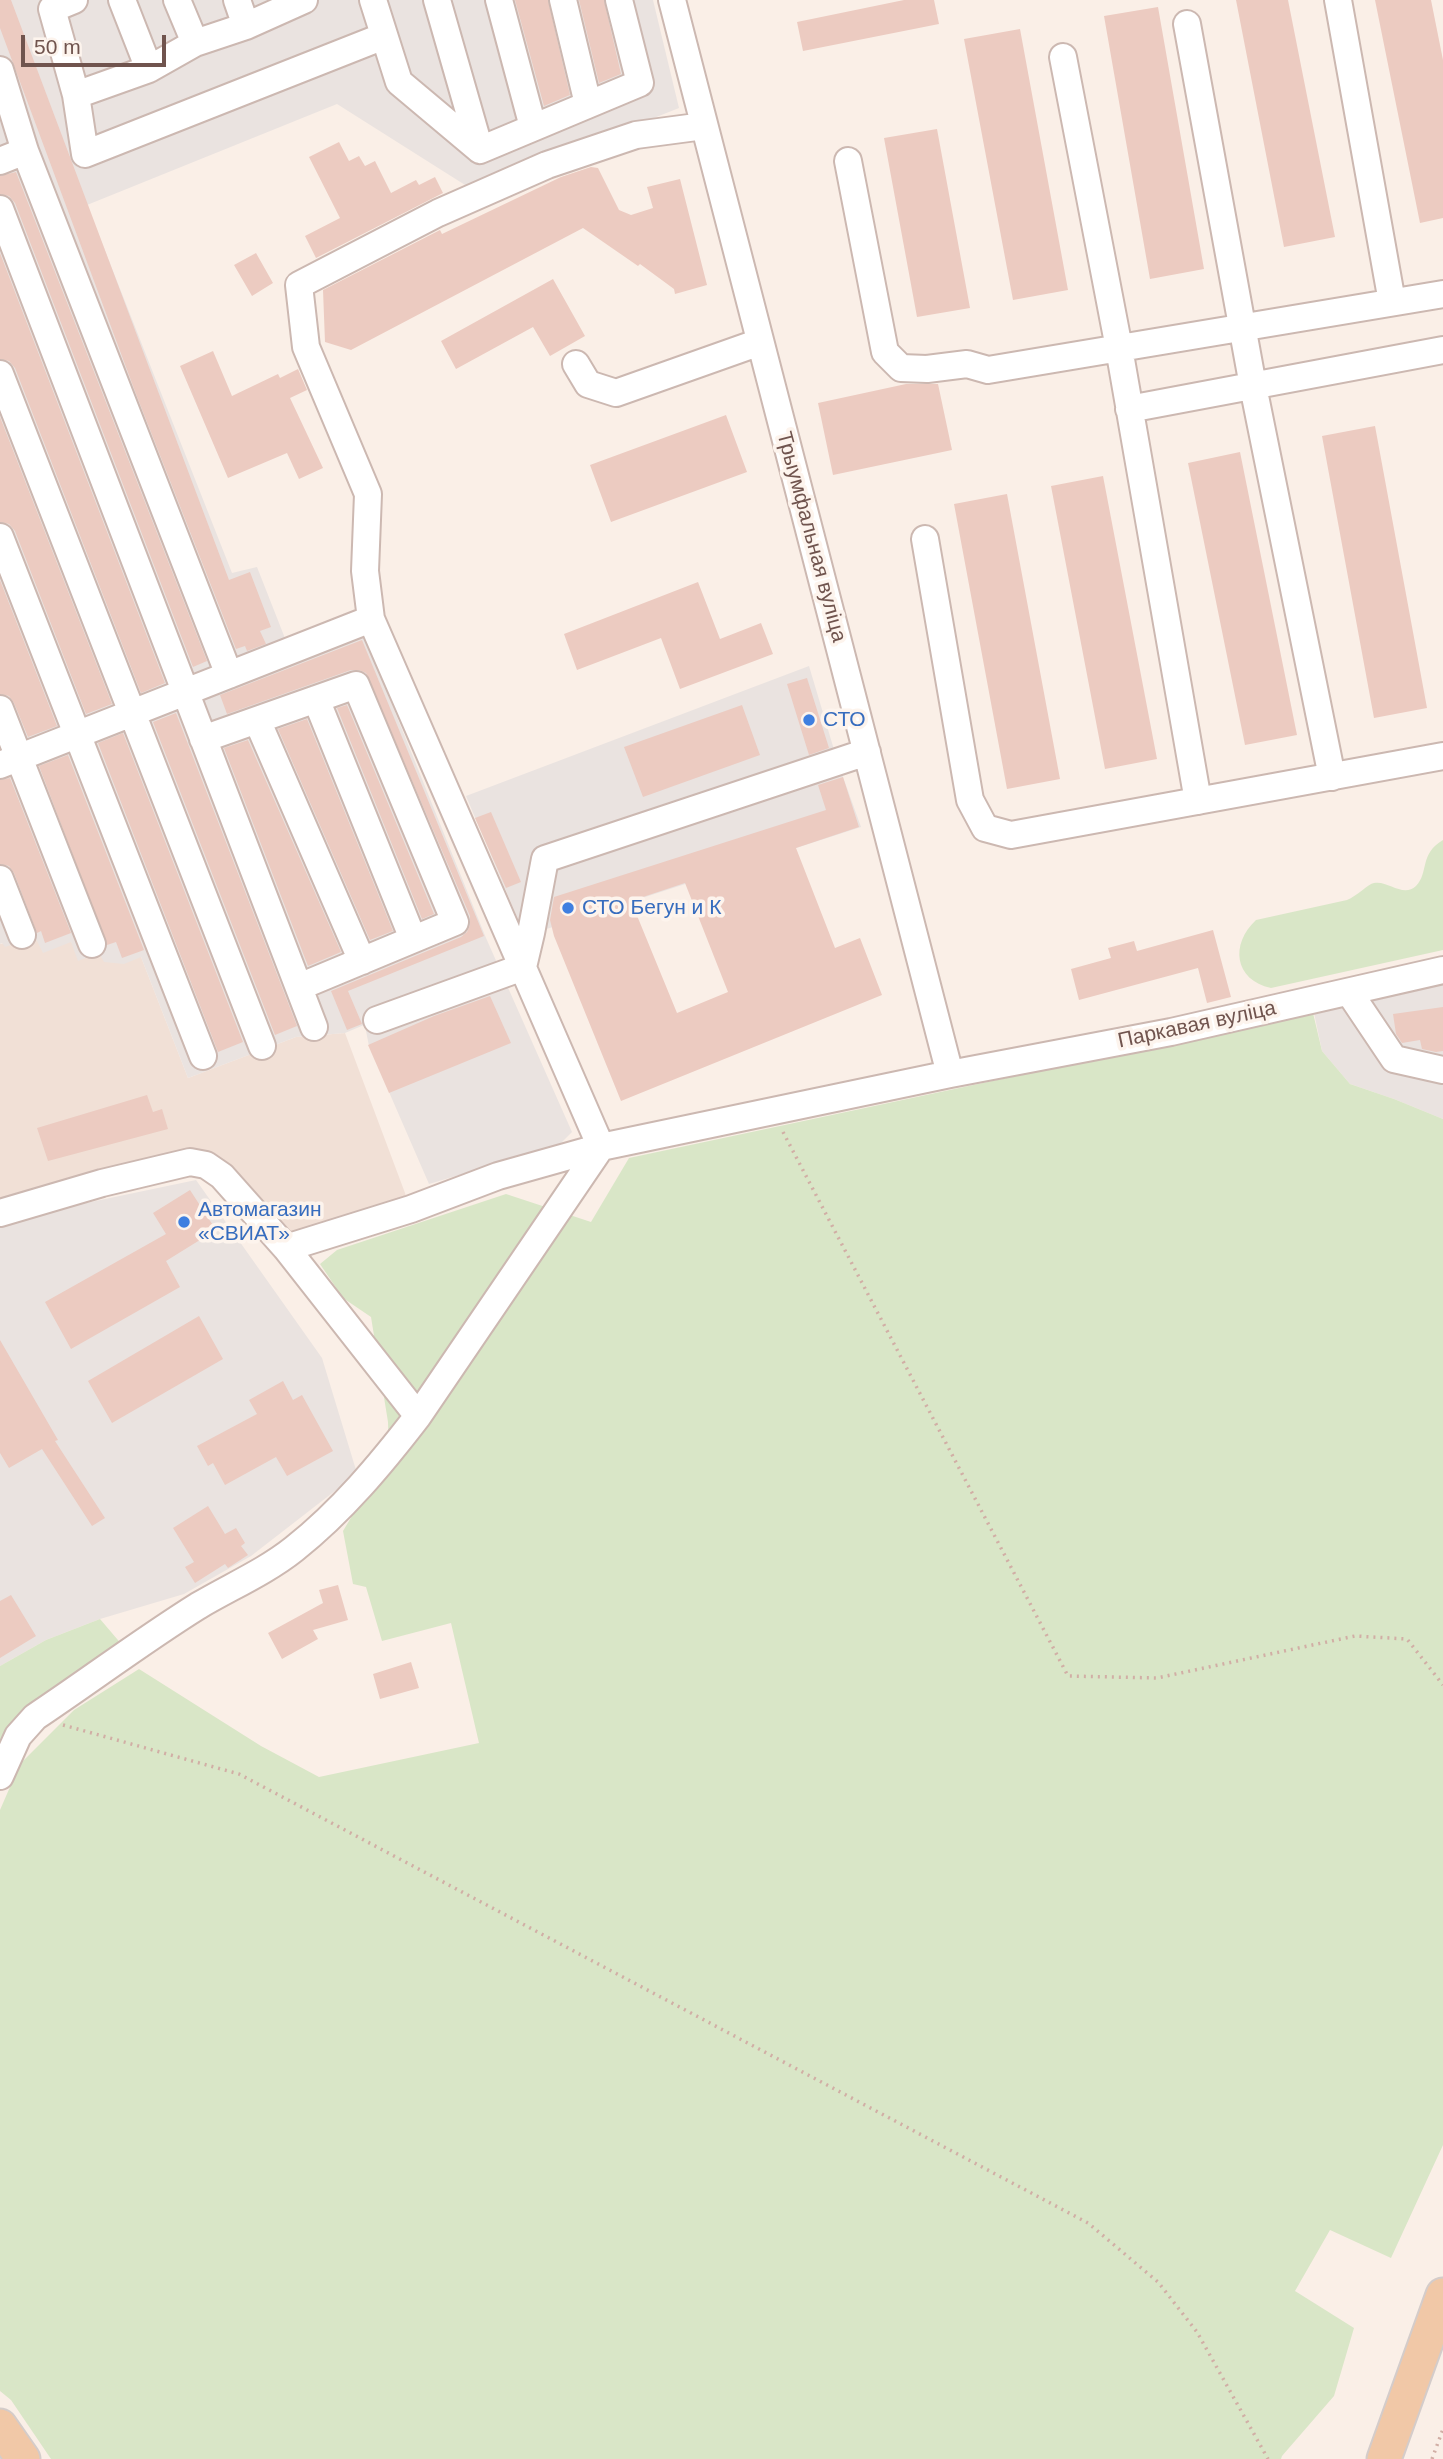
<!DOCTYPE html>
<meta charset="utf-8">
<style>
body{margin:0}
#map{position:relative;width:1443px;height:2459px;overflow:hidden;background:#faefe7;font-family:Arial,sans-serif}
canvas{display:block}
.scale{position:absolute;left:21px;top:35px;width:145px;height:32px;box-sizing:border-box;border:4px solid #70544e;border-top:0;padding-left:9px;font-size:21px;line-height:24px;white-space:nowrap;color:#70544e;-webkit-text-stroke:5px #fdf4ed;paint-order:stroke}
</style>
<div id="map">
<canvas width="1443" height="2459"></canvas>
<div class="scale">50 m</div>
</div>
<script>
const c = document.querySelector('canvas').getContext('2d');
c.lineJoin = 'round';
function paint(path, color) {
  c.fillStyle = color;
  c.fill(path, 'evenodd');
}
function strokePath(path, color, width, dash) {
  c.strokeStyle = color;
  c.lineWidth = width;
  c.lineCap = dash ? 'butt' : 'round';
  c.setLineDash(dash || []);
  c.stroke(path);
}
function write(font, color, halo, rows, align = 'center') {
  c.font = font + ' Arial,sans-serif';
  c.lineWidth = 7;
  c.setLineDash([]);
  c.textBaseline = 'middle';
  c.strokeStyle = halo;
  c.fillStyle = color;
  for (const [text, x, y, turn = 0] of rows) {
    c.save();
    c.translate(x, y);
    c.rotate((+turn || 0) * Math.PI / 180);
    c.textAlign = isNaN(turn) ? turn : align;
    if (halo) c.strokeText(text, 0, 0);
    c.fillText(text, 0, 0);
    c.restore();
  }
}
const residential = new Path2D(`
 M35,937L71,942L100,953L141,957L188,1078L296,1037L345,1033L411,1209L286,1248L206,1165L0,1213V944Z`);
const industrial = new Path2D(`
 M0,0H653L679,108L473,190L337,104L87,205L232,573L257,567L290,651L364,635L486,938L572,1132L559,1145L429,1184L369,1046L365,1026L359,1010L364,1025L345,1033L296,1037L188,1078L141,957L124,964L104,962L99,953L78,961L71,942L43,953L35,937L5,947L2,943L0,944Z
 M809,666L838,763L861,827L525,936L466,796Z
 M1443,981V1119L1394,1099L1350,1084L1322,1051L1313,1008Z
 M196,1180L322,1358L356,1470L340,1487L251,1556L184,1594L100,1619L46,1640L0,1666V1224L24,1216Z`);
const green = new Path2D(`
 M1443,840V950L1271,988C1234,980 1230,944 1256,920L1347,900C1357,896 1368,884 1374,883C1388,880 1403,898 1416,886C1429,873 1419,854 1443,840Z
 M1313,1013L1322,1051L1350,1084L1394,1099L1443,1119V2145L1391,2258L1330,2230L1295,2291L1354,2328L1334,2396L1282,2456L1281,2459H51L11,2400L0,2391V1810L20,1764L74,1710L139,1669L261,1746L319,1777L479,1743L451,1623L382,1641L366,1587L353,1584L343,1531L389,1454L388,1422L371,1317L343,1298L320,1264L337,1250L506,1194L591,1222L629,1158Z
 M100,1619L129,1653L35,1717L0,1776V1666L46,1640Z`);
const building = new Path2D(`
 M0,0H11L229,580L250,572L271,627L260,631L266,644L247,651L245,646L236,649L136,394L0,28Z
 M515,0H548L570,95L544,106Z
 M579,0H604L621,74L599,83Z
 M904,0H934L939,24L803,51L797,22Z
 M1236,0H1288L1335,237L1284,247Z
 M1375,0H1431L1443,60V218L1420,223Z
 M1158,7L1204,269L1150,279L1104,16Z
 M1020,29L1068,290L1013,300L964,39Z
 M937,129L970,308L917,317L884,138Z
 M339,142L349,161L359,156L365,166L375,161L391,193L416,180L419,185L435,177L443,193L316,258L305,236L340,218L309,157Z
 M591,167L598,168L619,210L631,215L653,208L647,187L680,179L707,285L675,294L674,289L640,264L638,266L583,228L351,350L325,342L323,290L440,230L442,234L561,177Z
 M16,172L207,661L193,667L15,203L9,196L0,194V176Z
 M0,253L165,683L141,693L15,368L9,361L0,359Z
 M256,253L273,283L252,296L234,265Z
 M553,279L585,336L550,356L533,327L456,369L441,341Z
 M213,351L232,396L278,374L280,378L298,369L307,390L290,398L323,468L299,479L287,453L228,478L180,366Z
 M906,384H938L952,450L833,475L818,403Z
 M726,415L747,472L611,522L590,465Z
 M0,417L112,704L86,714L15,531L9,524L0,522Z
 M1375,426L1427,708L1374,718L1322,436Z
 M1240,452L1297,735L1245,745L1188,463Z
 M1103,476L1157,759L1105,769L1051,486Z
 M1007,494L1060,779L1007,789L954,504Z
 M0,580L57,726L28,737L14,703L9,696L0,694Z
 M698,582L720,639L761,623L773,654L680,689L661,638L577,670L564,634Z
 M362,640L484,936L348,991L362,1024L347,1030L331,991L461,937L467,932L470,925V916L366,673L359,670H351L227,714L220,695Z
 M807,678L829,748L809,755L787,684Z
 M347,705L434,914L422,919L337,708Z
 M742,705L760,755L643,797L624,747Z
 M176,713L297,1026L275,1035L153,722Z
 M307,719L393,931L370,940L278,729Z
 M123,733L243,1042L218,1052L98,743Z
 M248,740L341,952L308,966L224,748Z
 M68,755L144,950L122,958L116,942L107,945L39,766Z
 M843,777L859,827L796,848L835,948L860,938L882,995L621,1101L554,936L550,920L554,897L826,810L818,785ZM685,883L728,992L677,1013L631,901Z
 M10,778L71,933L45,943L41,931L37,933L14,873L9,866L0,864V780Z
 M491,812L521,882L506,888L475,818Z
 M1213,930L1231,997L1207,1003L1198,968L1079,1000L1071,969L1111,958L1108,948L1134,941L1137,951Z
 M490,996L511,1043L389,1093L368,1045L434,1016Z
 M1443,1007V1051L1436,1052L1422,1049L1420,1040L1402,1043L1396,1034L1393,1014Z
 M147,1095L153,1112L162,1109L168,1129L48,1161L37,1128Z
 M190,1190L216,1230L166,1261L180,1287L71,1349L45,1302L166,1234L153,1213Z
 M199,1316L223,1359L112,1423L88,1381Z
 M0,1340L58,1440L55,1441L105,1518L92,1526L42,1449L9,1468L0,1453Z
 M283,1381L293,1400L302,1395L333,1451L287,1476L276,1457L225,1485L213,1463L208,1466L197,1446L257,1414L249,1400Z
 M208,1506L225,1534L236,1528L245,1543L241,1546L248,1555L228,1568L225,1564L195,1583L185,1567L194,1562L173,1528Z
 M338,1585L348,1620L313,1630L318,1639L282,1659L268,1633L323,1603L319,1590Z
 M11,1595L36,1636L0,1658V1601Z
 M411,1662L419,1688L380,1699L373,1674Z`);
const path = new Path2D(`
 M783,1132L1068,1676L1157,1678L1355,1636L1407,1639L1443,1685
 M63,1725L239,1774L1088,2223L1158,2282L1197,2332L1268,2459
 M1432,2459L1443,2429`);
const minor = new Path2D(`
 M74,0L52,9L76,95L85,154L384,36
 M122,0L149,69
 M177,0L195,43
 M237,0L246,26
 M373,0L399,82L480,150L640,83L619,0
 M437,0L480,150
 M499,0L533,127
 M563,0L588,104
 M672,0L950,1074
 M1338,0L1392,302
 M1187,24L1253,386L1332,777
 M1063,57L1119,348L1198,801
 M0,70L25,151L229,675
 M76,95L149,69L195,43L246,26L304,0
 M0,161L25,151
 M848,161L885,352L901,368L927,369L967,364L988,370L1443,294
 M0,209L314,1027
 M576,364L588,384L616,393L760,342
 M0,374L262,1046
 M1129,409L1443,350
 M0,537L203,1056
 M925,539L970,800L985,828L1011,835L1443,756
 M316,699L413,939
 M0,709L92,944
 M257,720L362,961
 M203,739L356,685L455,922L299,987
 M0,765L371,619
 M0,879L22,935
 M1349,992L1394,1059L1443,1070
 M377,1020L523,967L531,933L545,859L867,752
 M601,1147L371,619L365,571L368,494L306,347L299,285L438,213L547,165L636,135L704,126
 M0,1213L102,1183L190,1162L206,1165L222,1176L286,1248L418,1416
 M286,1248L411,1209L498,1176L601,1147L950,1074L1171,1032L1443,970
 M0,1776L18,1736L35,1717C89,1681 142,1641 198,1606C230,1587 265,1572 294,1549C342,1511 381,1464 418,1416L601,1147`);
const major = new Path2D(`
 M0,2426L23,2459
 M1384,2459L1443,2295`);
const markers = [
 [809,720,7,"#3f7fe0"],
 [568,908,7,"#3f7fe0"],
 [184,1222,7,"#3f7fe0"]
];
const streetNames = [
 ["Трыумфальная вуліца",811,537,75],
 ["Паркавая вуліца",1197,1025,-12]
];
const shopNames = [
 ["СТО",823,720],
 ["СТО Бегун и К",582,908],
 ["Автомагазин",198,1210],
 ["«СВИАТ»",198,1234]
];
paint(residential, '#f1e0d6');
paint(industrial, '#eae3e0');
paint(green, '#d9e6c7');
paint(building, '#eccbc1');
strokePath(minor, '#ccb8b1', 30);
strokePath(major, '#d4ccca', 37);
strokePath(path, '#d1aea5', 3.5, [2, 5]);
strokePath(minor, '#fff', 26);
strokePath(major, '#f1c8a7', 33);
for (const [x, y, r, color] of markers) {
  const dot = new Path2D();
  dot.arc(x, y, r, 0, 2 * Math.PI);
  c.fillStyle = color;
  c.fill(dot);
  strokePath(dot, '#fdf4ed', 2.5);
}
write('21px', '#70544e', '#fdf4ed', streetNames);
write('21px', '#366cbe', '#fdf4ed', shopNames, 'left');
</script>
